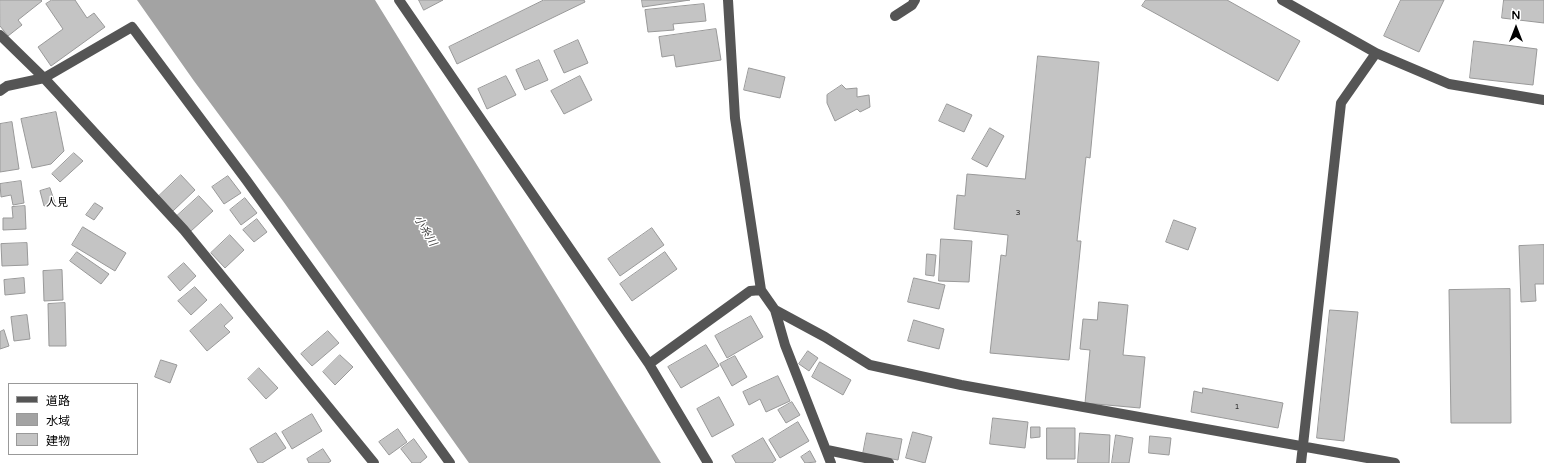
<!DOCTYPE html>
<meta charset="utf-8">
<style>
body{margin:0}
#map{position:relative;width:1544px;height:463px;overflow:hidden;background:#fff;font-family:"Varela Round","Noto Sans JP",sans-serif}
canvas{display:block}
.legend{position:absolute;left:8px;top:383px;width:130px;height:72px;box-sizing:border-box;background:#fff;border:1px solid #999;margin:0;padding:5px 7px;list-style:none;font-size:12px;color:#000}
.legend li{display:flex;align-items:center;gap:8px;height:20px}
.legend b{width:20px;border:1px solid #999}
.north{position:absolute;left:1496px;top:8px;width:40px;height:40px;-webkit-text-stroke:3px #fff;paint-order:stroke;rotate:0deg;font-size:11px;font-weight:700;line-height:16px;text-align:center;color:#000}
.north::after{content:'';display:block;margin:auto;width:14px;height:18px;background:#000;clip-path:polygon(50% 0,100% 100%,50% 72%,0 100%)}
</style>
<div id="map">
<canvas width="1544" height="463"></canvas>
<ul class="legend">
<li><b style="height:5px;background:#555"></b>道路</li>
<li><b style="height:11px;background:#a3a3a3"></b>水域</li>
<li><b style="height:11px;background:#c4c4c4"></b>建物</li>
</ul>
<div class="north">N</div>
</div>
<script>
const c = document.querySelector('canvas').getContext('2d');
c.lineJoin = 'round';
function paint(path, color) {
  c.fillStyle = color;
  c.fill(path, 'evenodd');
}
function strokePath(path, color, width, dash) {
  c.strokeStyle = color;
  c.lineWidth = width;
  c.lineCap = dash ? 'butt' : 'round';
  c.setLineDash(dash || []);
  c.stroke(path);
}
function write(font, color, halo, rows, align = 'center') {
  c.font = font + ' "Varela Round","Noto Sans JP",sans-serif';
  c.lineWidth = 3;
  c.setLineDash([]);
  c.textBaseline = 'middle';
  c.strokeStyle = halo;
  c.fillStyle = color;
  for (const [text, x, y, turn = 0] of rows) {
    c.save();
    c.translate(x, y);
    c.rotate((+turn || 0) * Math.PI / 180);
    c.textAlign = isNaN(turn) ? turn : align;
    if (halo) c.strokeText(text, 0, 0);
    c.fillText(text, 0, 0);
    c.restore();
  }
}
const water = new Path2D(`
 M137,0H375L661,463H469L283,201L194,81Z`);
const building = new Path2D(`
 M0,0H41L42,1L18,20L22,25L8,36L0,26Z
 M52,0H75L87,18L94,13L105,27L51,66L38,47L63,29L46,4Z
 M419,0H443L424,10Z
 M544,0H584L585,2L457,64L449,47Z
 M642,0H690L643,7Z
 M1146,0H1227L1300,41L1278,81L1142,6Z
 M1401,0H1444L1419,52L1384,36Z
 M1504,0H1544V23L1502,18Z
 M704,4L706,21L673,24L674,30L648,32L645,10Z
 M716,29L721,60L676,67L674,55L662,57L659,37Z
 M578,40L588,63L564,73L554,51Z
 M1474,41L1537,49L1533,85L1470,78Z
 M1038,56L1099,62L1090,158L1086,157L1077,241H1081L1069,360L990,353L1001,255L1006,256L1008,235L954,229L957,195L965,196L967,174L1025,179Z
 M539,60L548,80L525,90L516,70Z
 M749,68L785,77L780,98L744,90Z
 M506,76L516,95L487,109L478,89Z
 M580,76L592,100L564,114L551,91Z
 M842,85L846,89L857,88V97L869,95L870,107L860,112L857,109L835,121L827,103V95Z
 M947,104L972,115L964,132L939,121Z
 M56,112L64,151L51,164L32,168L21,119Z
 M12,122L19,169L0,172V124Z
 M990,128L1004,136L987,167L972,159Z
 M74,153L83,161L60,182L52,174Z
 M181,175L195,190L173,211L159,196Z
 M228,176L241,193L224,204L212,187Z
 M21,181L24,203L13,205L11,195L1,197L0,184Z
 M50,188L55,203L44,206L40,191Z
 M199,196L213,211L191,231L177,216Z
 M245,198L257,213L241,225L230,210Z
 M95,203L103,208L94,220L86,215Z
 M25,206L26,229L3,230V218H13L12,207Z
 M257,219L267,232L254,242L243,230Z
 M1174,220L1196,228L1188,250L1166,242Z
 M83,227L126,253L115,271L72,245Z
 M652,228L664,245L620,276L608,259Z
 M230,235L244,250L225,268L211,253Z
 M941,239L972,241L969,282L939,281Z
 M27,243L28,265L2,266L1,244Z
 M1544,245V284H1535L1536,301L1521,302L1519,246Z
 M77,252L109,274L101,284L70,261Z
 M665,252L677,269L632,301L620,284Z
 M927,254L936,255L934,276L926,275Z
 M184,263L196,276L180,291L168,277Z
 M62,270L63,300L44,301L43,271Z
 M24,278L25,293L5,295L4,280Z
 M914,278L945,285L939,309L908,302Z
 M195,287L207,300L191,315L178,301Z
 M1510,289L1511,423H1451L1449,290Z
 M1099,302L1128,305L1123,355L1145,357L1140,408L1085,403L1090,350L1080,349L1083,319L1097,320Z
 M65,303L66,346H49L48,304Z
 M221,304L233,318L224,326L230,332L207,351L190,331Z
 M1330,310L1358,312L1344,441L1317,438Z
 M27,315L30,339L14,341L11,317Z
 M751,316L763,337L727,358L715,336Z
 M914,320L944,329L939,349L908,341Z
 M4,330L9,346L0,349V332Z
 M328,331L339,343L312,366L301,354Z
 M706,345L719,366L681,388L668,367Z
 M808,351L818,358L809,371L799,364Z
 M340,355L353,367L335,385L323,372Z
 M735,356L747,377L732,386L720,364Z
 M161,360L177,365L170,383L155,377Z
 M820,362L851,380L843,395L812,377Z
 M259,368L278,388L266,399L248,379Z
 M778,376L790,401L766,412L760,399L749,405L743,392Z
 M1203,388L1283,403L1278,428L1191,412L1194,391L1202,393Z
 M719,397L734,425L712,437L697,409Z
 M792,402L800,415L786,423L778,410Z
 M312,414L322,431L292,449L282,432Z
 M993,418L1028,422L1025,448L990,444Z
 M798,422L809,441L780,458L769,440Z
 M1031,427H1040V437L1031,438Z
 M1047,428H1075V459H1047Z
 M398,429L407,442L389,455L379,442Z
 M913,432L932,437L925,463L906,458Z
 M276,433L286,448L262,463H258L250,449Z
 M867,433L902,439L898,460L863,454Z
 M1080,433L1110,435L1109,463H1078Z
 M1116,435L1133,438L1129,463H1112Z
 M1150,436L1171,438L1169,455L1149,453Z
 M763,438L776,460L772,463H736L732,456Z
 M414,439L427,457L420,463H412L401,449Z
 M323,449L331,461L328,463H309L307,459Z
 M810,451L816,462L805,463L801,457Z`);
const minor = new Path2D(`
 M399,0L649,364L708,463
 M728,0L735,118L761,290L775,310L785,345L831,463
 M1282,0L1376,53L1449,84L1544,100
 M895,16L912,5L915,0
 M0,35L44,78L184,230L374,463
 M0,91L7,86L44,78L132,27L247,181L450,463
 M775,310L825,337L870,365L961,385L1395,463
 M649,364L750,291L761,290
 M827,450L889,463
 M1301,463L1341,103L1376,53`);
const numberNames = [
 ["3",1018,213],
 ["1",1237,407]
];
const neighbourhoodNames = [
 ["人見",57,203]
];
const waterNames = [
 ["小糸川",425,231,59]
];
paint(water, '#a3a3a3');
paint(building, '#c4c4c4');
strokePath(building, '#999', 1);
strokePath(minor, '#555', 10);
write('8px', '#313131', null, numberNames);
write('11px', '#000', '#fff', neighbourhoodNames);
write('italic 11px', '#444', '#fff', waterNames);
</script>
